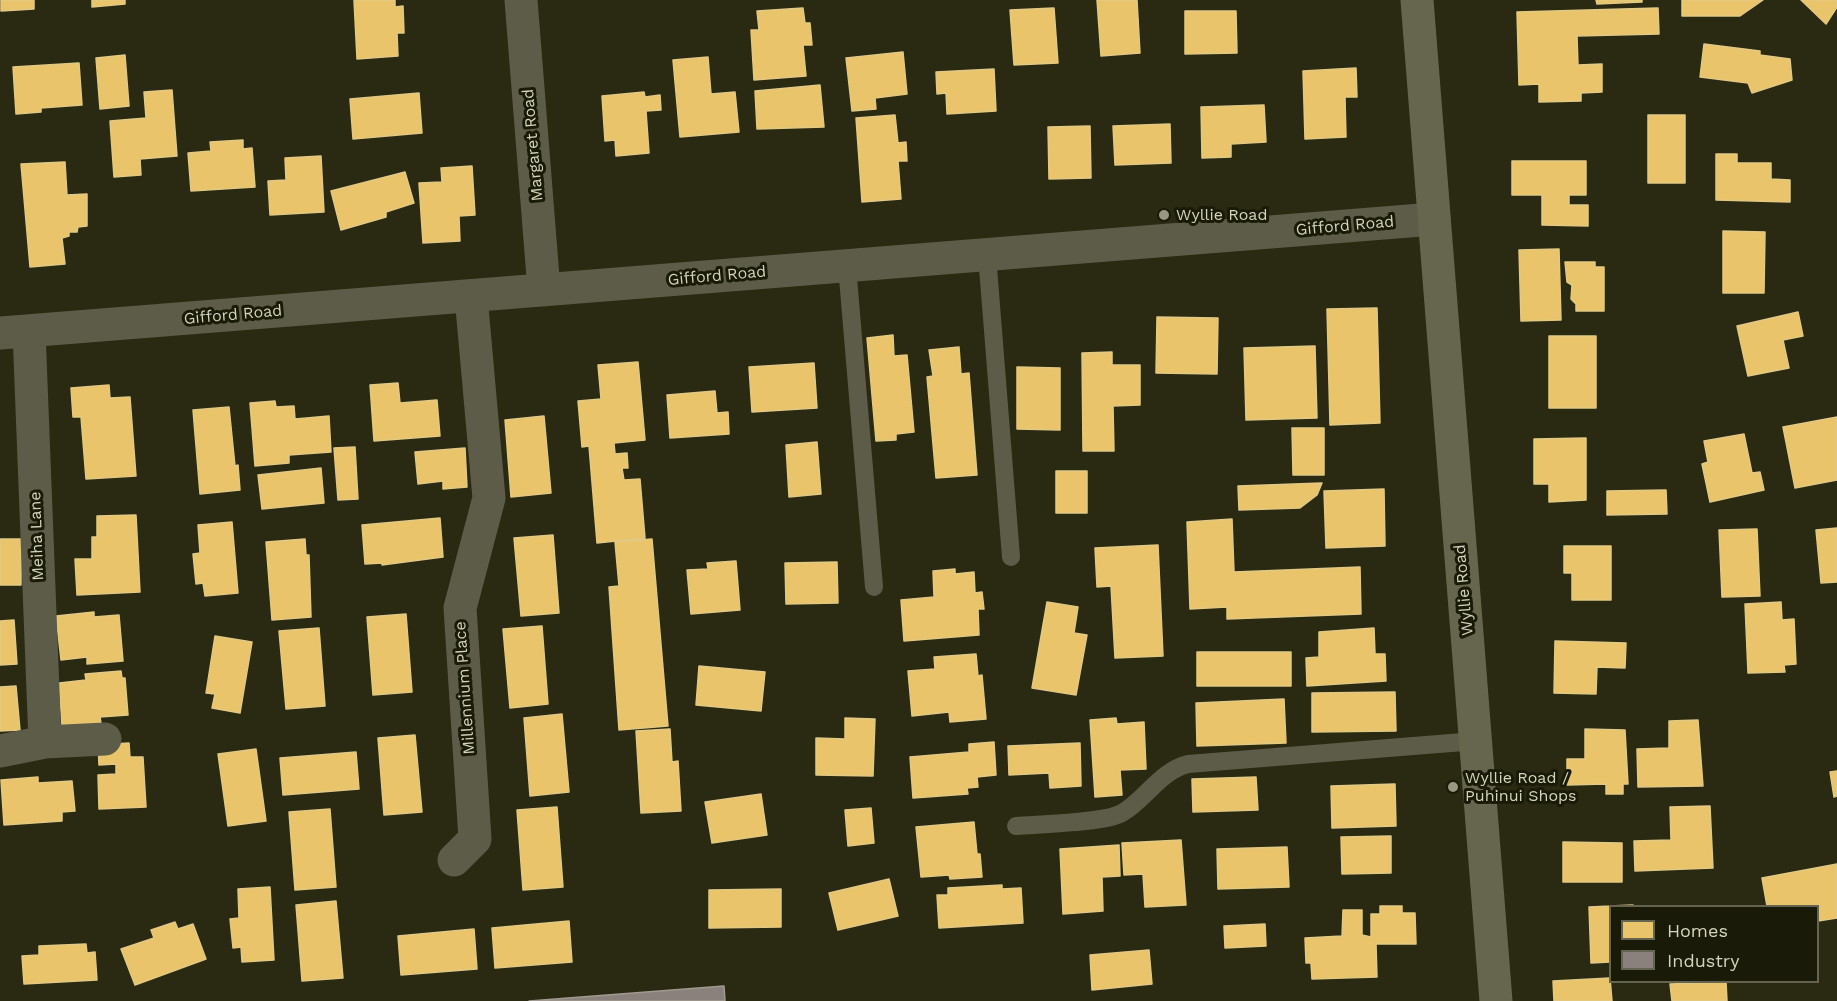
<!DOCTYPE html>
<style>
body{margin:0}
#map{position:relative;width:1837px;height:1001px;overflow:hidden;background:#2a2912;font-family:"Work Sans",sans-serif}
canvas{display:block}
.legend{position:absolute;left:1609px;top:905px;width:210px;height:78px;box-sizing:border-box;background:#1a1a08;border:2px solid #646450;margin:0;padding:8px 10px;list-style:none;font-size:18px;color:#d3d4bd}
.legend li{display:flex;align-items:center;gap:12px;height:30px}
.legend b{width:30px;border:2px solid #646450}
</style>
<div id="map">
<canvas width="1837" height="1001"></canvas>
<ul class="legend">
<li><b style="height:16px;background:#e9c46a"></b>Homes</li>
<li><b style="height:16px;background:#8a817c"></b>Industry</li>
</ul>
</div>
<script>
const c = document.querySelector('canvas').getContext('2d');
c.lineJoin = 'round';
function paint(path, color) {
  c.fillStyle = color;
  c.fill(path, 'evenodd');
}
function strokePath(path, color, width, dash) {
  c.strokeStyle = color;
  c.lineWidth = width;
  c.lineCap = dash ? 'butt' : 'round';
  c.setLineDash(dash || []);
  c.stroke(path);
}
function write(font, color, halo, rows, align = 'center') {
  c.font = font + ' "Work Sans",sans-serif';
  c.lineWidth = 6;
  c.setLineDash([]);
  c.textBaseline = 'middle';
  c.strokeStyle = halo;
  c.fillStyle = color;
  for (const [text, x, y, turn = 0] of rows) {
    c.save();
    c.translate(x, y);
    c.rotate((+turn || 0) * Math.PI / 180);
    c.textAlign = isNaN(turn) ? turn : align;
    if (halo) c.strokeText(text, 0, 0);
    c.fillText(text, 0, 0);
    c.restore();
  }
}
const homes = new Path2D(`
 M1,0H34V9L1,11Z
 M92,0H125V4L92,7Z
 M354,0H395V7L403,6L404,33H397L398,56L357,59Z
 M1097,0H1137L1140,53L1101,56Z
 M1596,0H1642V2L1597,4Z
 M1682,0H1763L1740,16H1682Z
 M1801,0H1837V7L1826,24Z
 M803,8L805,23H810L812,45H803L806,76L754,80L751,30H759L757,11Z
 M1054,8L1058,63L1014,65L1010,10Z
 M1658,8L1659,34L1577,36L1578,65L1602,64V92L1581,93V101L1539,102V84L1519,85L1517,12Z
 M1185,11H1236L1237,53L1185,54Z
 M1704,44L1760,51V55L1790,59L1792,80L1752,93L1748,83L1700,77Z
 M903,52L907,94L875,98L876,109L852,111L846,58Z
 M125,55L129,106L100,109L96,58Z
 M708,57L711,94L735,92L739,132L680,137L673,60Z
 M79,63L82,105L41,108V112L16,114L13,67Z
 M1356,68L1357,97H1345L1346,137L1305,139L1303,71Z
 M994,69L996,111L947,114L946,93L937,94L936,72Z
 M820,85L824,127L757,129L755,91Z
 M172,90L177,156L140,159L141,175L114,177L110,121L146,118L144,92Z
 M644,92L645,97L660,95L661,110L646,111L649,153L616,156L615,140L605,141L602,96Z
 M419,93L422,133L353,139L350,99Z
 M1264,105L1266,142L1231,144V157L1202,158L1201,107Z
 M895,115L898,143L906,142L907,161H898L901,199L862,202L856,118Z
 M1648,115H1685V183H1648Z
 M1170,124L1171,163L1115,165L1113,126Z
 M1090,126L1091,178L1049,179L1048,127Z
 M243,140V149L252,148L255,187L191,191L188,153L211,151L210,142Z
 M1716,154H1737V163H1771V179L1790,180V202L1716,200Z
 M321,156L324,212L270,215L268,181L286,180L285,158Z
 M1512,161H1586V195H1569V205H1588V226L1542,225V195H1512Z
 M65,162L67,195L87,194V226L78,227L77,232H69V236L62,238L65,264L30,267L21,164Z
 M472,166L475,215L459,216L460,241L423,243L419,183L442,182L441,168Z
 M405,172L414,203L386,212V217L341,230L331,191Z
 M1723,231L1765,232L1764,293H1723Z
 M1559,249L1561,320L1521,321L1519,250Z
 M1565,262H1595V267H1604V311H1576V304L1571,299L1572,285L1567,282Z
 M1377,308L1380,423L1330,425L1327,309Z
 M1798,312L1803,336L1783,340L1789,368L1748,376L1737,326Z
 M1157,317L1218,318L1217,374L1156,373Z
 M893,335L894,356L907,355L914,432L896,434V440L876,441L867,338Z
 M1549,336H1596V408H1549Z
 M1315,346L1317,418L1246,420L1244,348Z
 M959,347L961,374L969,373L977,475L936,478L927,377L933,376L929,350Z
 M1112,352V365H1140V405L1113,406L1114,451H1083L1082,353Z
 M638,362L645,440L614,443L615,454L627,453L628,468H622L624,480L640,479L645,538L597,543L589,446L582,447L578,401L601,399L598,365Z
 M814,363L817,408L752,412L749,367Z
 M1017,367L1060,368V430L1017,429Z
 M398,383L400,403L437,400L440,436L374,441L370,385Z
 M109,385L110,398L130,397L136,476L86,479L81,417H73L71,388Z
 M715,391L717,413L728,412L729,434L670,438L667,395Z
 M275,401L276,407L294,406L295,419L329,416L331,452L289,455V463L255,466L250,403Z
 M229,407L235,466L238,465L240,490L200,494L193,410Z
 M544,416L551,493L511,497L505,420Z
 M1837,417V480L1795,488L1783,427Z
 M1292,428H1324V475H1293Z
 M1744,434L1752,473L1760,472L1764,490L1710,502L1702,464L1708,462L1704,441Z
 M1586,438V500L1549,502V484H1534V439Z
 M817,442L821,494L789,497L786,445Z
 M355,447L358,499L338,500L334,448Z
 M465,448L467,487L443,489V481L418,484L415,452Z
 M321,468L324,503L262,509L258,475Z
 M1056,471H1087V513H1056Z
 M1322,483L1317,495L1300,508L1239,510L1238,486Z
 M1384,489L1385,546L1326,548L1324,491Z
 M1666,490L1667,514L1607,515V491Z
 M136,515L140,592L77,595L75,559H92V537H97V516Z
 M440,518L443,557L382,565V563L365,564L362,525Z
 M1232,519L1234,572L1360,567L1361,614L1227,619V607L1190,609L1187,522Z
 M232,522L238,593L205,596L203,583L196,584L193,554L200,553L198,525Z
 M1837,528V582L1821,583L1816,530Z
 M1757,529L1760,596L1722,597L1719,530Z
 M553,535L559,613L521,616L514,538Z
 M0,539H21V585H0Z
 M305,539L306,555H309L311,617L272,620L266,542Z
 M652,539L668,726L619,730L609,587L619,586L615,542Z
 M1158,545L1163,656L1115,658L1111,586L1097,587L1095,548Z
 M1564,546H1611V600H1572V573H1564Z
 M736,561L740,610L691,614L687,570L708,569L707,563Z
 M837,562L838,603L786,604L785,563Z
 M955,569V574L974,572L975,593L982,592L984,609H978L979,635L904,641L901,600L934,597L933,571Z
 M1047,602L1078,607L1074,633L1087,635L1076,695L1032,688Z
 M1781,602L1782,620L1794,619L1796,664L1784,665L1785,672L1748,673L1745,604Z
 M94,612V617L119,615L123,661L87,664V657L61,660L56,616Z
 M406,614L412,692L373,695L367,617Z
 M14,620L17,664L0,665V621Z
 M542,626L548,704L510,708L503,629Z
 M319,628L325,706L286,709L279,631Z
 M1374,628L1375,654H1385L1386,681L1307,686L1306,658L1319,657V632Z
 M215,636L252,642L240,713L212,708L215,694L206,693Z
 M1555,641L1626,643L1625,668L1597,667L1596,694L1554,693Z
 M1197,652H1291V686H1197Z
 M976,654L978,676L982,675L986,719L950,722L949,712L912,716L908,671L935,669L934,657Z
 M699,666L765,672L761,711L696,705Z
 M121,671L122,678H125L128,715L100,717L101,723L62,725L59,683L86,680L85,674Z
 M16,686L20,730L0,731V687Z
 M1395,692L1396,731L1312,732V693Z
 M1284,699L1286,743L1197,746L1196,703Z
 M562,714L569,792L530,796L524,718Z
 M845,718L875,719L873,776L816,775V738L845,739Z
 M1116,718L1117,724L1144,722L1146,769L1120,770L1122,795L1095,797L1090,720Z
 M1698,720L1703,786L1638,787L1637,749L1669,748V721Z
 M670,729L672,762L678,761L681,811L641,813L636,731Z
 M1585,729L1625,730L1628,784H1623V794H1606V784L1567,785V759H1585Z
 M415,735L422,812L384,815L378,738Z
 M994,742L996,775L977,777L978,787L967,788L968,794L913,798L910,757L969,752V744Z
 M129,743L130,757H143L146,807L99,809L98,775L116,774V764L99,765L98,745Z
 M1080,743L1081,786L1050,788L1049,773L1009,775L1008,746Z
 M256,749L266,821L228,826L218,754Z
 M356,752L359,789L283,795L280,758Z
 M1837,771V796L1834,797L1830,772Z
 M38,777V783L72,781L75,811L62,812V821L4,825L1,780Z
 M1256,777L1258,810L1193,812L1192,779Z
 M1395,784L1396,826L1332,828L1331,786Z
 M761,794L767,835L712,843L705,802Z
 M1710,806L1713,868L1635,871L1634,841L1671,840L1670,807Z
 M557,807L563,887L523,890L517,810Z
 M871,808L874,843L848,846L845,810Z
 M330,809L336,887L295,890L289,812Z
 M974,822L977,854H980L982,877L950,879L949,875L921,877L916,827Z
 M1391,836V873L1342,874L1341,837Z
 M1181,840L1186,905L1145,907L1143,874L1124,875L1122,843Z
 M1563,842L1622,843V882H1563Z
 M1119,845L1120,876L1102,877L1103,911L1063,914L1060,849Z
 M1287,847L1289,887L1218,889L1217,849Z
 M1837,864V918L1818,921V906H1767L1762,878Z
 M889,879L898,916L838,930L829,893Z
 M1002,885V889L1021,888L1023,923L939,928L937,895H948V888Z
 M270,887L274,960L242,962L241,947L233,948L230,919L239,918L238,889Z
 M781,889V927L709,928V890Z
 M336,901L343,978L302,981L296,905Z
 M1633,905L1610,906V962L1591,963L1589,907Z
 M1380,906H1402V913H1415L1416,944H1376L1377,977L1312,979L1311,963H1306L1305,938L1342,936L1343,910H1362V935L1371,937V914H1380Z
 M569,921L572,962L495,968L492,928Z
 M175,922L178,929L193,924L206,959L135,985L121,949L154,938L151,930Z
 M1265,924L1266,946L1225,948L1224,926Z
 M474,929L477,969L401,975L398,936Z
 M86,944L87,953L95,952L97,980L24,984L22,956L39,955V946Z
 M1149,950L1152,984L1092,990L1090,955Z
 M1610,978L1612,1001H1554L1553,981Z
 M1726,982L1727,1001H1672L1670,984Z`);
const industry = new Path2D(`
 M724,986L725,1001H529Z`);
const service = new Path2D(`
 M987,255L1011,557
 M847,266L874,587
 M1016,826C1039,824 1105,823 1122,813C1146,799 1160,771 1188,764L1476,741`);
const minor = new Path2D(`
 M521,0L544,290
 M29,331L45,742
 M0,333L1434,219
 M0,751L45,742L105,739
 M454,860L475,839L460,608L489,498L471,296`);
const secondary = new Path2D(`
 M1417,0L1496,1001`);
const markers = [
 [1164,215,6,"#989881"],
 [1453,787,6,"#989881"]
];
const streetNames = [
 ["Margaret Road",533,145,-95],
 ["Gifford Road",1345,226,-5],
 ["Gifford Road",717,276,-5],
 ["Gifford Road",233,315,-5],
 ["Meiha Lane",37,536,-92],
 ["Wyllie Road",1464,590,-95],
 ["Millennium Place",465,688,-94]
];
const poiNames = [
 ["Wyllie Road",1176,215],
 ["Wyllie Road /",1465,778],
 ["Puhinui Shops",1465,796]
];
paint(homes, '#e9c46a');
strokePath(homes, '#e2c983', 1.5);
paint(industry, '#8a817c');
strokePath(industry, '#a09a90', 1.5);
strokePath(service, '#5c5c49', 18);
strokePath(minor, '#5c5c49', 33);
strokePath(secondary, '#66654e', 33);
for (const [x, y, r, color] of markers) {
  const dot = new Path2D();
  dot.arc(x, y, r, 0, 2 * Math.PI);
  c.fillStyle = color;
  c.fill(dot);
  strokePath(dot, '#1a1a08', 2);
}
write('16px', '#d3d4bd', '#1a1a08', streetNames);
write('16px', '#d3d4bd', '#1a1a08', poiNames, 'left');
</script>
